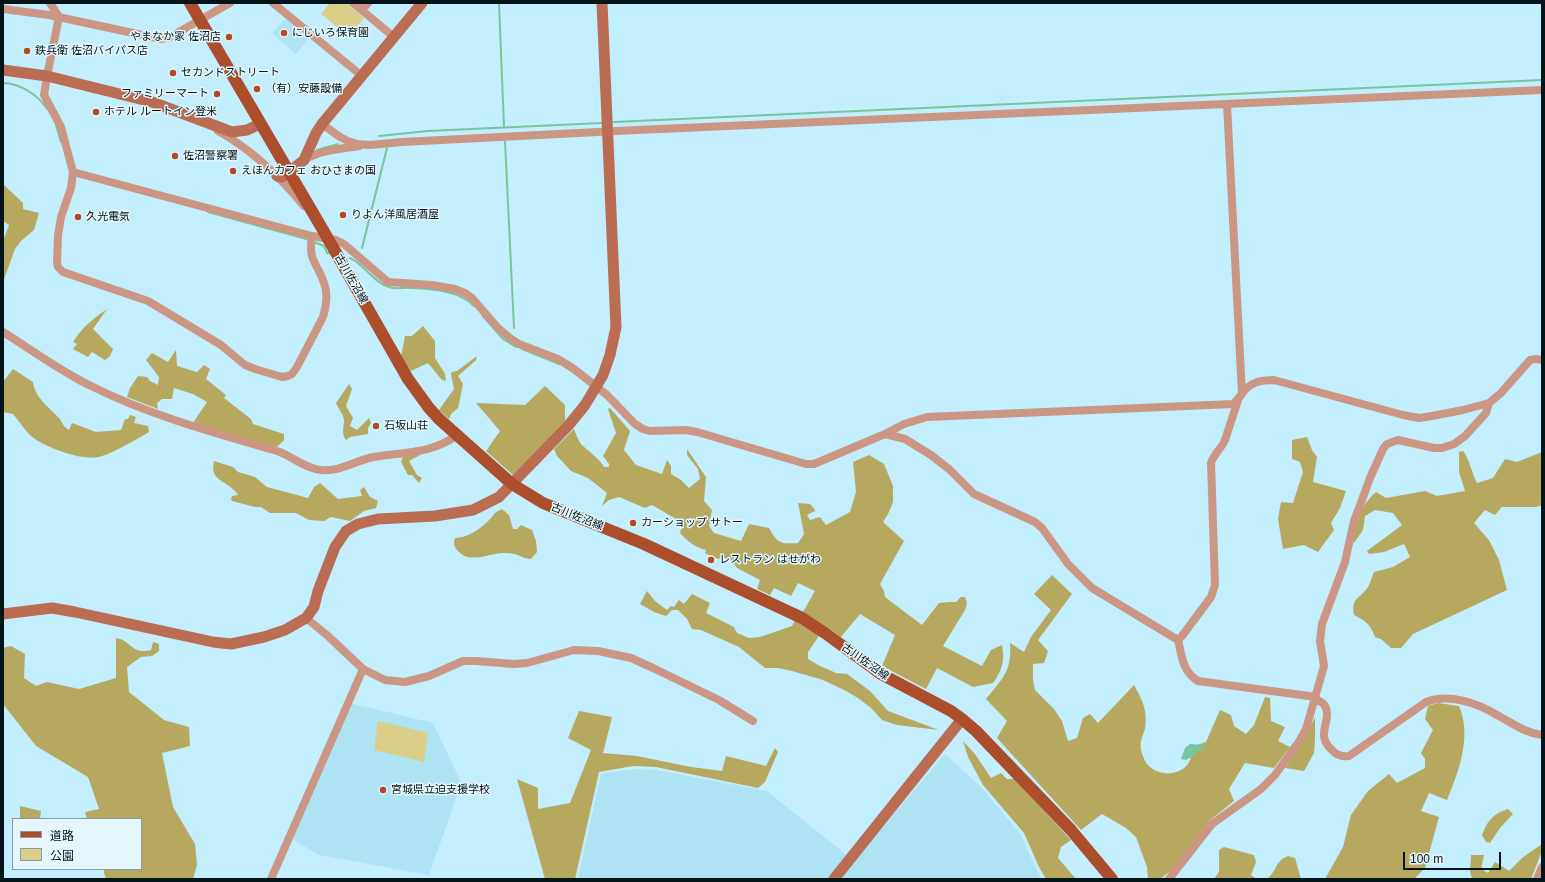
<!DOCTYPE html>
<meta charset="utf-8">
<style>
body{margin:0}
#map{position:relative;width:1545px;height:882px;overflow:hidden;background:#c2eefd;font-family:Helvetica,"Noto Sans JP",sans-serif}
canvas{display:block}
.frame{position:absolute;inset:0;border:4px solid #04151a;pointer-events:none}
.legend{position:absolute;left:12px;top:818px;width:130px;height:52px;box-sizing:border-box;background:#e5f7fc;border:1px solid #8b9da2;margin:0;padding:5px 7px;list-style:none;font-size:12px;color:#04151a}
.legend li{display:flex;align-items:center;gap:8px;height:20px}
.legend b{width:20px;border:1px solid #8b9da2}
.scale{position:absolute;left:1403px;top:852px;width:98px;height:18px;box-sizing:border-box;border:2px solid #04151a;border-top:0;padding-left:5px;font-size:12px;line-height:14px;white-space:nowrap;color:#04151a;-webkit-text-stroke:3px #e5f7fc;paint-order:stroke}
</style>
<div id="map">
<canvas width="1545" height="882"></canvas>
<div class="frame"></div>
<ul class="legend">
<li><b style="height:5px;background:#ac4d2c"></b>道路</li>
<li><b style="height:11px;background:#dace89"></b>公園</li>
</ul>
<div class="scale">100 m</div>
</div>
<script>
const c = document.querySelector('canvas').getContext('2d');
c.lineJoin = 'round';
function paint(path, color) {
  c.fillStyle = color;
  c.fill(path, 'evenodd');
}
function strokePath(path, color, width, dash) {
  c.strokeStyle = color;
  c.lineWidth = width;
  c.lineCap = dash ? 'butt' : 'round';
  c.setLineDash(dash || []);
  c.stroke(path);
}
function write(font, color, halo, rows, align = 'center') {
  c.font = font + ' Helvetica,"Noto Sans JP",sans-serif';
  c.lineWidth = 3;
  c.setLineDash([]);
  c.textBaseline = 'middle';
  c.strokeStyle = halo;
  c.fillStyle = color;
  for (const [text, x, y, turn = 0] of rows) {
    c.save();
    c.translate(x, y);
    c.rotate((+turn || 0) * Math.PI / 180);
    c.textAlign = isNaN(turn) ? turn : align;
    if (halo) c.strokeText(text, 0, 0);
    c.fillText(text, 0, 0);
    c.restore();
  }
}
const built = new Path2D(`
 M287,17L310,37L296,54L272,33Z
 M350,703L433,723L454,767L461,784L429,875L319,855L293,839Z
 M945,754L982,788L1020,834L1036,868L1042,879H578L601,774L634,769L657,770L767,791L854,861Z`);
const green = new Path2D(`
 M330,3H346L364,18L348,36L321,14Z
 M378,721L428,733L424,762L374,750Z`);
const forest = new Path2D(`
 M3,184L23,203V209L39,213L34,230L21,241L15,249L3,282V241L9,225L3,221Z
 M107,309L93,329L113,349L110,356L105,360L92,352L88,357L73,349L77,344L73,342C82,327 93,319 107,309Z
 M423,326L435,341V358L445,374L446,381L442,380L428,363L411,371L401,357L405,336H412Z
 M176,350L177,366L197,372L204,365L210,369L206,379L226,395L224,398L251,419L253,424L284,434V440L276,448L193,423L207,402L193,394L174,388L172,399H162L157,403L158,409L127,397L130,388L138,376L147,377L150,381L158,385L159,377L146,360L152,353L168,362Z
 M477,356L476,360L458,376L463,384L458,408L451,414L449,419L439,410L454,389L451,374L452,372L457,371Z
 M13,369L33,382C35,398 49,407 59,418C63,423 63,427 69,430L72,423L96,432L121,430L125,419H128L130,415L136,417L134,423L148,426L149,432C137,439 112,454 99,457C83,461 48,448 35,439C26,433 20,422 13,414L3,412V382Z
 M349,384L352,389L346,406L353,418L350,426L357,430L369,418L371,423L368,428V434L350,437L346,440C341,434 344,427 344,421C344,414 338,409 336,403Z
 M545,386L565,405V424L513,475L486,451L500,431L476,403L525,405Z
 M610,408L630,431L624,450L636,465L662,474L667,460L671,466V474L681,480L689,488L700,479L698,469L687,455V449L706,477L704,501L712,510L709,526L714,533L741,541L749,524L769,528C778,544 780,544 798,543L804,534L798,503L810,504L815,510V511L807,515L810,520L820,517L826,525L850,512L856,492L853,462L869,455L884,464L893,486V502L888,514L883,522L904,541L880,584L884,591L885,597L922,625L939,603L949,602H956L961,597H965L967,603L965,610L943,646L982,666L991,650L1002,645C1005,660 1002,671 993,683L973,687L937,668L926,689L882,666L895,635L860,614L841,637L830,629L803,612L815,591L798,583L791,596L774,588L770,595L757,589L760,580L737,568L732,561L722,557L718,559L705,553L706,550C695,547 688,542 680,533L683,523L652,505L645,508L619,497L609,500L602,506L607,493L588,478L571,471L557,456L554,449L574,429C576,434 578,440 581,444C587,450 601,460 604,467H609V464L603,456L616,433L608,409Z
 M1307,437L1312,450L1317,457L1313,482L1346,491L1340,508L1331,523L1334,530L1318,552L1304,545L1283,549L1278,519L1281,502L1293,503L1303,472L1300,462L1292,459V440Z
 M1463,451C1469,458 1472,474 1477,483L1493,478L1505,459L1517,462L1542,452V505L1536,507H1502L1495,515L1485,510L1474,523L1489,540L1499,560L1507,590L1413,634L1401,648H1391L1381,639L1375,637C1370,624 1366,621 1354,615C1351,597 1359,600 1368,587C1370,583 1372,577 1374,572L1393,567L1410,557L1404,544L1384,552L1369,554L1367,551L1402,525L1393,513L1375,510L1365,516L1363,530L1354,543C1353,524 1362,504 1376,492L1386,498L1425,491L1437,496L1465,491L1459,472V452Z
 M422,454L409,461L417,475L422,478L419,483L412,475H408L401,462L403,457Z
 M214,461L233,467L238,472L255,477L267,487L308,498L314,487L320,483L338,499L362,496L360,490L364,487L370,497L378,501L376,508L364,511L350,521L331,517L324,521L309,520L296,513H270L261,507H255L232,501L231,499L232,496L238,495L237,493C226,480 209,481 214,461Z
 M502,509L509,515L513,529H517L521,525L532,530L536,541L537,552L531,559C524,559 520,555 514,554C511,553 507,553 504,553C489,553 471,564 459,552C454,547 453,544 455,538C468,538 482,528 491,518C496,512 494,513 502,509Z
 M1052,575L1072,594L1038,640L1048,651L1044,663L1033,664V680L1035,690L1054,709L1062,721L1068,741L1077,738L1083,718L1090,714L1098,723L1134,685C1142,699 1148,711 1145,729C1143,735 1139,743 1141,750C1142,754 1144,760 1147,764C1157,776 1178,777 1188,764C1191,760 1192,752 1194,746L1206,742L1220,710L1231,715L1234,726L1246,734L1254,725L1265,697L1270,698L1271,721L1285,727L1278,741L1290,747L1274,768L1245,763L1229,789L1234,801L1209,821L1178,864L1172,870L1160,879H1148L1147,867L1136,837L1126,828L1102,814L1081,830L997,738L1007,721L986,699C1003,678 1012,671 1010,643L1024,652L1031,637L1051,610L1034,594Z
 M647,591L655,601L667,610L671,606L674,607L679,600L684,604L692,594L710,603L706,613L734,627L737,633L749,638L760,637L792,626L795,620L819,636L808,652V659L818,665L836,673L847,674L870,691L888,711L939,730L897,725L882,720L871,708L858,698L846,691L823,680L792,671L778,668H765L739,647L701,630L692,629L687,619L678,610H672L666,616L654,612L640,604Z
 M116,638C131,640 131,655 151,650L153,642L159,644V651L152,656L141,657L127,667L129,692L164,720L189,727L190,746L162,753L173,807L195,844L197,865L193,879H106L104,873V869H141V819H87L85,812L99,809L88,777L36,746L3,704V648L11,646L25,654L24,678L36,686L47,682L79,689L116,678Z
 M1438,703L1459,706C1472,736 1459,771 1447,800L1429,793L1421,811L1439,817L1425,868L1414,879H1325L1343,847L1351,815L1368,791L1389,774L1397,783L1425,768V759L1421,753L1433,730L1425,719L1428,706Z
 M579,711L612,717L603,753L637,756L691,767L722,771L726,756L766,766L775,748L778,752L765,782L758,788L656,767L633,766L599,772L575,879H545L517,779L538,788V809L570,803L591,750L568,738Z
 M1315,717V739L1314,753L1304,771L1285,768L1303,742Z
 M963,741L975,754L991,778L1001,773L1007,779H1015L1071,840L1061,847L1058,858L1076,879H1046L1039,867L1024,833L983,785L968,757Z
 M20,806L41,811L40,819H20Z
 M1508,809L1513,814L1500,828L1490,843L1486,842L1482,835C1488,820 1493,814 1508,809Z
 M1542,844V851L1531,879H1472L1470,871L1471,855H1484L1481,869L1488,873L1495,862L1509,871L1522,858Z
 M1224,847L1254,855L1256,862L1251,875L1257,879H1214L1219,872V850Z
 M1288,856L1295,858L1301,879H1267C1277,871 1275,861 1288,856Z`);
const water = new Path2D(`
 M1190,744L1203,745L1204,749L1197,751L1195,755L1186,760L1181,759L1185,748Z`);
const stream = new Path2D(`
 M499,3L504,127
 M3,83C20,83 38,95 47,109
 M614,122L1542,80
 M56,125L61,142
 M379,136L428,131L602,123
 M505,141L514,328
 M317,150L338,144
 M208,212L310,240
 M314,242L324,246L327,253H329
 M362,248L387,148
 M350,258C364,264 373,282 389,287C396,290 403,287 410,288C431,289 459,290 474,306
 M482,315L503,339L516,347
 M522,349L559,364`);
const street = new Path2D(`
 M50,3L59,17L47,76L44,95L61,127L73,172L71,188L61,217L58,236L57,263L58,267L63,272L148,301L221,345L245,365L255,369L282,377L288,376L292,374L297,367L323,317C326,307 328,293 324,283C317,261 308,263 312,236
 M273,3L362,76
 M353,3L394,37
 M3,9L49,15L161,39L170,37L230,3
 M362,10L368,3
 M1227,104L1242,394
 M322,124L340,137L348,141L357,144L370,145L402,142L637,130L1542,90
 M218,131C251,149 280,177 304,206
 M304,160C321,150 340,149 359,146
 M73,172L312,236L336,240L344,244L388,282L432,285L455,289L465,293L472,298L498,328L510,338L519,344L558,359L574,369L607,395L635,424L643,429L650,431L686,430L697,432L806,464H814L885,434L904,424L927,417L1233,404C1237,401 1238,399 1241,395C1249,382 1261,380 1274,380L1403,415L1419,418L1432,416L1463,410L1489,403L1501,393L1530,360L1536,359L1542,360
 M3,332C32,350 60,371 91,386C149,415 214,433 277,451C292,456 306,469 321,470C340,472 355,461 373,457C403,452 432,454 457,435
 M885,434L905,439L931,455L949,469L974,494L1035,522L1042,528L1068,564L1092,588L1178,640C1182,656 1182,671 1198,681L1316,697
 M306,618L328,636L363,669L385,680L405,682L429,676L463,661H476L514,664L527,663L574,650L598,651L631,658L653,668L719,700L753,721
 M1178,640L1182,636L1211,597L1215,585L1211,463C1214,454 1221,449 1225,440L1238,400
 M1315,699C1319,701 1323,702 1325,706C1333,721 1314,734 1332,750C1336,755 1342,757 1349,756L1426,702C1449,693 1477,703 1497,715C1512,723 1525,733 1542,735
 M271,879L363,669
 M1169,879L1212,824L1261,789L1275,775L1300,740L1306,729L1324,666L1320,641L1322,624L1345,562L1354,521L1362,500L1370,478L1383,449L1387,444L1398,440L1434,448H1442L1454,444L1465,436L1486,413L1489,403
 M1537,879L1542,867`);
const secondary = new Path2D(`
 M3,70L47,76L152,102L232,132L247,130L260,124
 M277,176L282,177L289,172L304,160L316,133L322,124L422,3
 M3,614L52,608L75,612L213,642L231,644L264,637L285,630L306,618L314,607L318,591L335,547L346,531L358,524L378,519L435,516L473,510L499,497L568,426L585,405L603,375L610,355L616,327L602,3
 M834,879L962,719`);
const primary = new Path2D(`
 M190,3L323,230L408,379L429,408L439,419L512,484L543,503L644,544L802,618L825,633L881,674L951,711L962,719L976,731L1071,830L1112,879`);
const markers = [
 [284,33,4,"#b14924"],
 [229,37,4,"#b14924"],
 [27,51,4,"#b14924"],
 [173,73,4,"#b14924"],
 [257,89,4,"#b14924"],
 [217,94,4,"#b14924"],
 [96,112,4,"#b14924"],
 [175,156,4,"#b14924"],
 [233,171,4,"#b14924"],
 [343,215,4,"#b14924"],
 [78,217,4,"#b14924"],
 [376,426,4,"#b14924"],
 [633,523,4,"#b14924"],
 [711,560,4,"#b14924"],
 [383,790,4,"#b14924"]
];
const poiNames = [
 ["にじいろ保育園",292,33],
 ["やまなか家 佐沼店",221,37,"right"],
 ["鉄兵衛 佐沼バイパス店",35,51],
 ["セカンドストリート",181,73],
 ["（有）安藤設備",265,89],
 ["ファミリーマート",209,94,"right"],
 ["ホテル ルートイン登米",104,112],
 ["佐沼警察署",183,156],
 ["えほんカフェ おひさまの国",241,171],
 ["りよん洋風居酒屋",351,215],
 ["久光電気",86,217],
 ["石坂山荘",384,426],
 ["カーショップ サトー",641,523],
 ["レストラン はせがわ",719,560],
 ["宮城県立迫支援学校",391,790]
];
const streetNames = [
 ["古川佐沼線",351,279,60],
 ["古川佐沼線",577,517,22],
 ["古川佐沼線",865,662,35]
];
paint(built, '#aee3f4');
paint(green, '#dace89');
paint(forest, '#b6a95f');
paint(water, '#78c49b');
strokePath(stream, '#78c49b', 2);
strokePath(street, '#cc9684', 8);
strokePath(secondary, '#bb6d53', 11);
strokePath(primary, '#ac4d2c', 12);
for (const [x, y, r, color] of markers) {
  const dot = new Path2D();
  dot.arc(x, y, r, 0, 2 * Math.PI);
  c.fillStyle = color;
  c.fill(dot);
  strokePath(dot, '#e5f7fc', 1.5);
}
write('11px', '#04151a', '#e5f7fc', poiNames, 'left');
write('11px', '#04151a', '#e5f7fc', streetNames);
</script>
